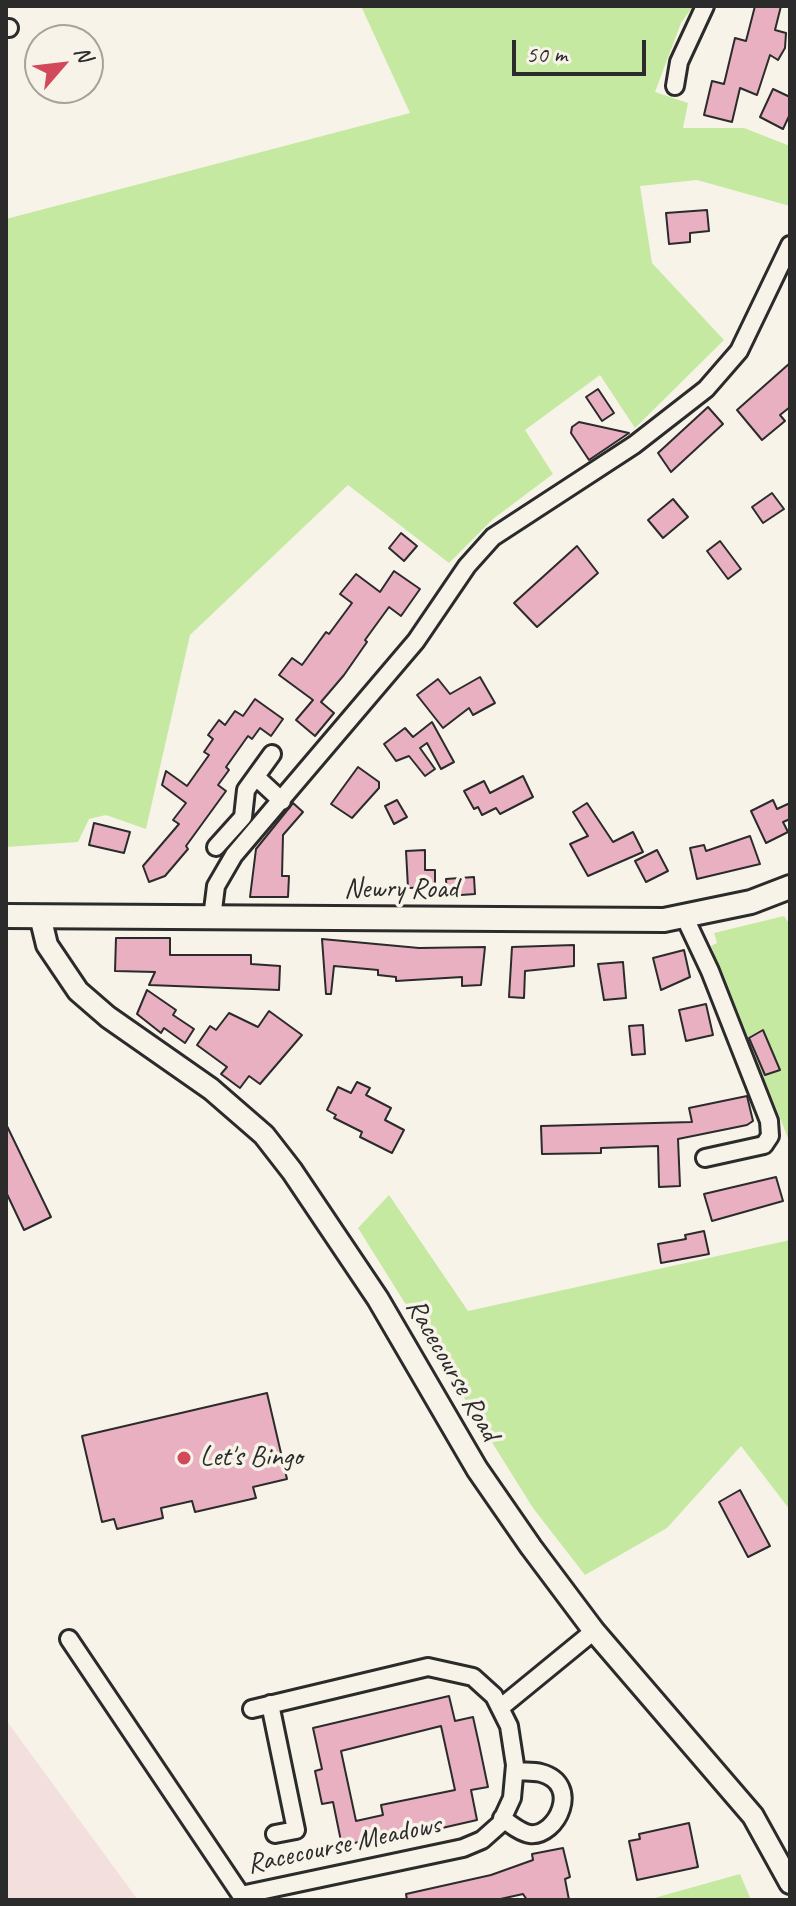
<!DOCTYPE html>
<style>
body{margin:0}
#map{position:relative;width:796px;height:1906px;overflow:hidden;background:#f7f3e8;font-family:Caveat,sans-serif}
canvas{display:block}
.frame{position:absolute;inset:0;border:8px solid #2b2b2b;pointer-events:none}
.north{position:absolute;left:24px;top:24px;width:80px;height:80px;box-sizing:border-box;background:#f7f3e8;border:2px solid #a5a39c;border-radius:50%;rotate:62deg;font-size:22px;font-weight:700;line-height:32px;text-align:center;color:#2b2b2b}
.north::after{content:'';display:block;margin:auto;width:28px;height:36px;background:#d1495b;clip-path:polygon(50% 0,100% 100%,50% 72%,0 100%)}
.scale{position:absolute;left:512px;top:40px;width:134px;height:36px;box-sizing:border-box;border:4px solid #2b2b2b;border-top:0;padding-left:10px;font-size:24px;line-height:28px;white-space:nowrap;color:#2b2b2b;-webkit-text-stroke:6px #f7f3e8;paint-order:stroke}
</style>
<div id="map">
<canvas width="796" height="1906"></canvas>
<div class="frame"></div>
<div class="north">N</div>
<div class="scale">50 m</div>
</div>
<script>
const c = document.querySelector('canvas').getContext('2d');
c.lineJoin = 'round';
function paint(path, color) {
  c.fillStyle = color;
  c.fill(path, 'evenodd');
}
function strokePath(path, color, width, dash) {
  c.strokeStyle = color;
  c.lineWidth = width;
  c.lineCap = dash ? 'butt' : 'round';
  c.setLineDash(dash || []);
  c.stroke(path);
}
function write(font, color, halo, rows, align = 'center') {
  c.font = font + ' Caveat,sans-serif';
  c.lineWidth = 7;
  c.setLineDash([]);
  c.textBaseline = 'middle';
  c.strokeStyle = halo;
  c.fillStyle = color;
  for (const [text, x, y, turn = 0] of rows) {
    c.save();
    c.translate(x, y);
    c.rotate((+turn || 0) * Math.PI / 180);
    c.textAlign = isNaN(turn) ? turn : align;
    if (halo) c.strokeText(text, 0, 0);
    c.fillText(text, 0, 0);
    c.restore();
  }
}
const built = new Path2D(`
 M6,1720L138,1900H6Z`);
const green = new Path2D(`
 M361,6H693L681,23L655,92L688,103L683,128H744L790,146V206L697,180L640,186L652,263L724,340L635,428L600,375L525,430L553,474L493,519L449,563L348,485L190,635L146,829L106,815L89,819L78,842L6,847V219L410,113Z
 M784,916L790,925V1143L711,946L717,943L714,933Z
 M389,1195L468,1311L790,1240V1510L741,1446L667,1528L585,1575L533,1508L358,1228Z
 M740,1874L751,1900H647Z`);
const building = new Path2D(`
 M755,6H781L775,30L786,33L785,48L778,60L770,55L757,95L740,88L732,122L704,115L712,81L724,84L735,38L746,41Z
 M773,89L790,97V114L783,129L760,117Z
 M707,210L709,231L690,233V242L669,244L666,213Z
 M790,363V407L780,415L785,421L762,440L737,410Z
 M598,389L614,413L602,421L586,397Z
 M708,407L723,424L671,472L658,453Z
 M579,422L629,433L589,460L571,433L572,427Z
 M772,493L784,509L763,523L752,507Z
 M673,499L688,517L663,538L648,520Z
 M401,533L417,546L404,561L389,548Z
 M720,541L741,569L728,579L707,551Z
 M577,546L598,573L537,627L514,603Z
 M394,571L420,589L401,616L389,607L365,640L367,642L344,675L321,702L334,713L315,736L296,720L313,700L279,675L292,658L302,665L326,632L329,634L352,603L340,594L356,574L380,592Z
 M480,677L495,703L473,715L469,708L443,728L417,695L438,679L450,694Z
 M255,699L283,719L271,736L260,728L252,739L248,736L226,767L229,770L218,785L226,791L186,846L188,849L165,876L149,882L143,866L179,824L173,820L186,803L162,785L166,771L187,786L209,755L204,752L213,739L208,735L219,720L225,725L235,711L243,716Z
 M432,722L454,762L441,769L427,743L420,748L435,769L425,776L409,756L396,761L384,744L405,728L413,737Z
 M358,767L379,782V788L352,818L331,804Z
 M523,776L533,797L500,814L496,808L482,815L478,807L474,809L464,791L484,781L490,793Z
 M397,800L407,817L394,824L385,806Z
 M773,800L777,809L790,803V819L783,822L788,832L766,843L751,811Z
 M293,803L303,812L283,835L282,876H289L288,897H250L256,849Z
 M587,803L613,842L633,832L643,852L588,876L570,844L588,836L573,812Z
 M94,823L130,832L124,853L89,845Z
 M750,836L760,864L697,879L690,848L704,845L706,851Z
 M425,850V870H435V887L408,888L406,851Z
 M657,850L668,871L646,882L635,861Z
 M474,877L475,894L447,896L446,879Z
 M116,938H170V955H251V964L280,966L279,990L149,985L155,972L115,971Z
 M322,939L419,948L485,947L481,985L462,986V977L396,981V977L378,975V970L334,966L331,994H326Z
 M574,945V966L525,971L524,998L509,997L512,947Z
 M684,950L690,977L661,990L653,958Z
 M623,962L626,998L604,1000L598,964Z
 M147,990L176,1010L173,1015L194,1029L185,1043L164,1028L161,1033L137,1014Z
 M706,1004L713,1035L686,1041L679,1010Z
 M269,1011L302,1035L260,1084L249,1076L240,1088L221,1074L227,1067L197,1045L210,1026L216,1030L229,1013L258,1027Z
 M643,1025L645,1054L632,1055L629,1026Z
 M763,1030L780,1070L765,1075L749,1038Z
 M357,1082L370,1088L366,1095L391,1108L385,1120L404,1130L392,1153L360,1137L362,1132L334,1118L336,1115L327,1110L338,1087L351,1093Z
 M747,1096L753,1121L747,1125L678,1139L680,1186L659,1187L658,1146L601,1148V1153L542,1154L541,1126L692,1122L689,1108Z
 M6,1124L51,1217L24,1230L6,1192Z
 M776,1177L783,1201L712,1221L704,1194Z
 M704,1231L709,1254L661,1263L658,1244L686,1239L685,1235Z
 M267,1393L287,1479L253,1487L256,1498L195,1512L192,1501L161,1508L163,1518L117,1529L114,1519L102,1522L82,1436Z
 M740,1490L770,1546L748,1557L719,1502Z
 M449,1696L455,1721L473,1717L479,1744L488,1787L471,1790L477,1820L442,1828L441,1822L342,1846L333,1802L322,1804L315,1771L322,1769L313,1728ZM441,1726L455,1790L381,1805L383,1815L356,1821L341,1751Z
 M689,1823L698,1867L637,1880L629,1841L640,1839L639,1834Z
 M563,1848L570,1877L565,1879L569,1900H527L523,1894L496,1900H407L406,1894L491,1875L533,1860L532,1854Z`);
const minor = new Path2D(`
 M6,28H9
 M675,86L679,62L705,6
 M256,777L282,801
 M216,847L243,817L246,790L272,754
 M212,918L216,886L234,855L416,641L467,566L493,537L634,445L706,389L739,351L790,245
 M685,918L710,971L769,1121L770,1136L764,1145L705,1158
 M69,1639L241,1895L463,1848L482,1840L500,1824L512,1798L515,1765L509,1726L494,1696L473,1677L428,1667L252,1709
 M270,1704L296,1830L275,1834
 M500,1708L594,1631
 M502,1818C510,1824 521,1833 530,1834C557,1837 582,1784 541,1773C533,1771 523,1772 515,1771`);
const tertiary = new Path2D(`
 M40,916L47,945L78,991L108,1017L211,1089L264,1135L292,1171L378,1299L477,1469L531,1547L594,1631L753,1816L790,1883`);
const secondary = new Path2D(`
 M6,916L664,920L751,902L790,887`);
const markers = [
 [184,1458,8,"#d1495b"]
];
const streetNames = [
 ["Newry Road",401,890],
 ["Racecourse Road",452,1370,60],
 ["Racecourse Meadows",344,1845,-12]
];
const poiNames = [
 ["Let's Bingo",200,1458]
];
paint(built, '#f3dfdd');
paint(green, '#c6e9a2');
paint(building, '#e9b0c2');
strokePath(building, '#2b2b2b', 2);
strokePath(minor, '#2b2b2b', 22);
strokePath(tertiary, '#2b2b2b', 26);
strokePath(secondary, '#2b2b2b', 28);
strokePath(minor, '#f7f3e8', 16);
strokePath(tertiary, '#f7f3e8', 20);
strokePath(secondary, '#f7f3e8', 22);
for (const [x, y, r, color] of markers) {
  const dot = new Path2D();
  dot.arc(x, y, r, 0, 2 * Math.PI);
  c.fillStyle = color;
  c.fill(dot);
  strokePath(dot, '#f7f3e8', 3);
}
write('28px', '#2b2b2b', '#f7f3e8', streetNames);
write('28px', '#2b2b2b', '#f7f3e8', poiNames, 'left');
</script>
